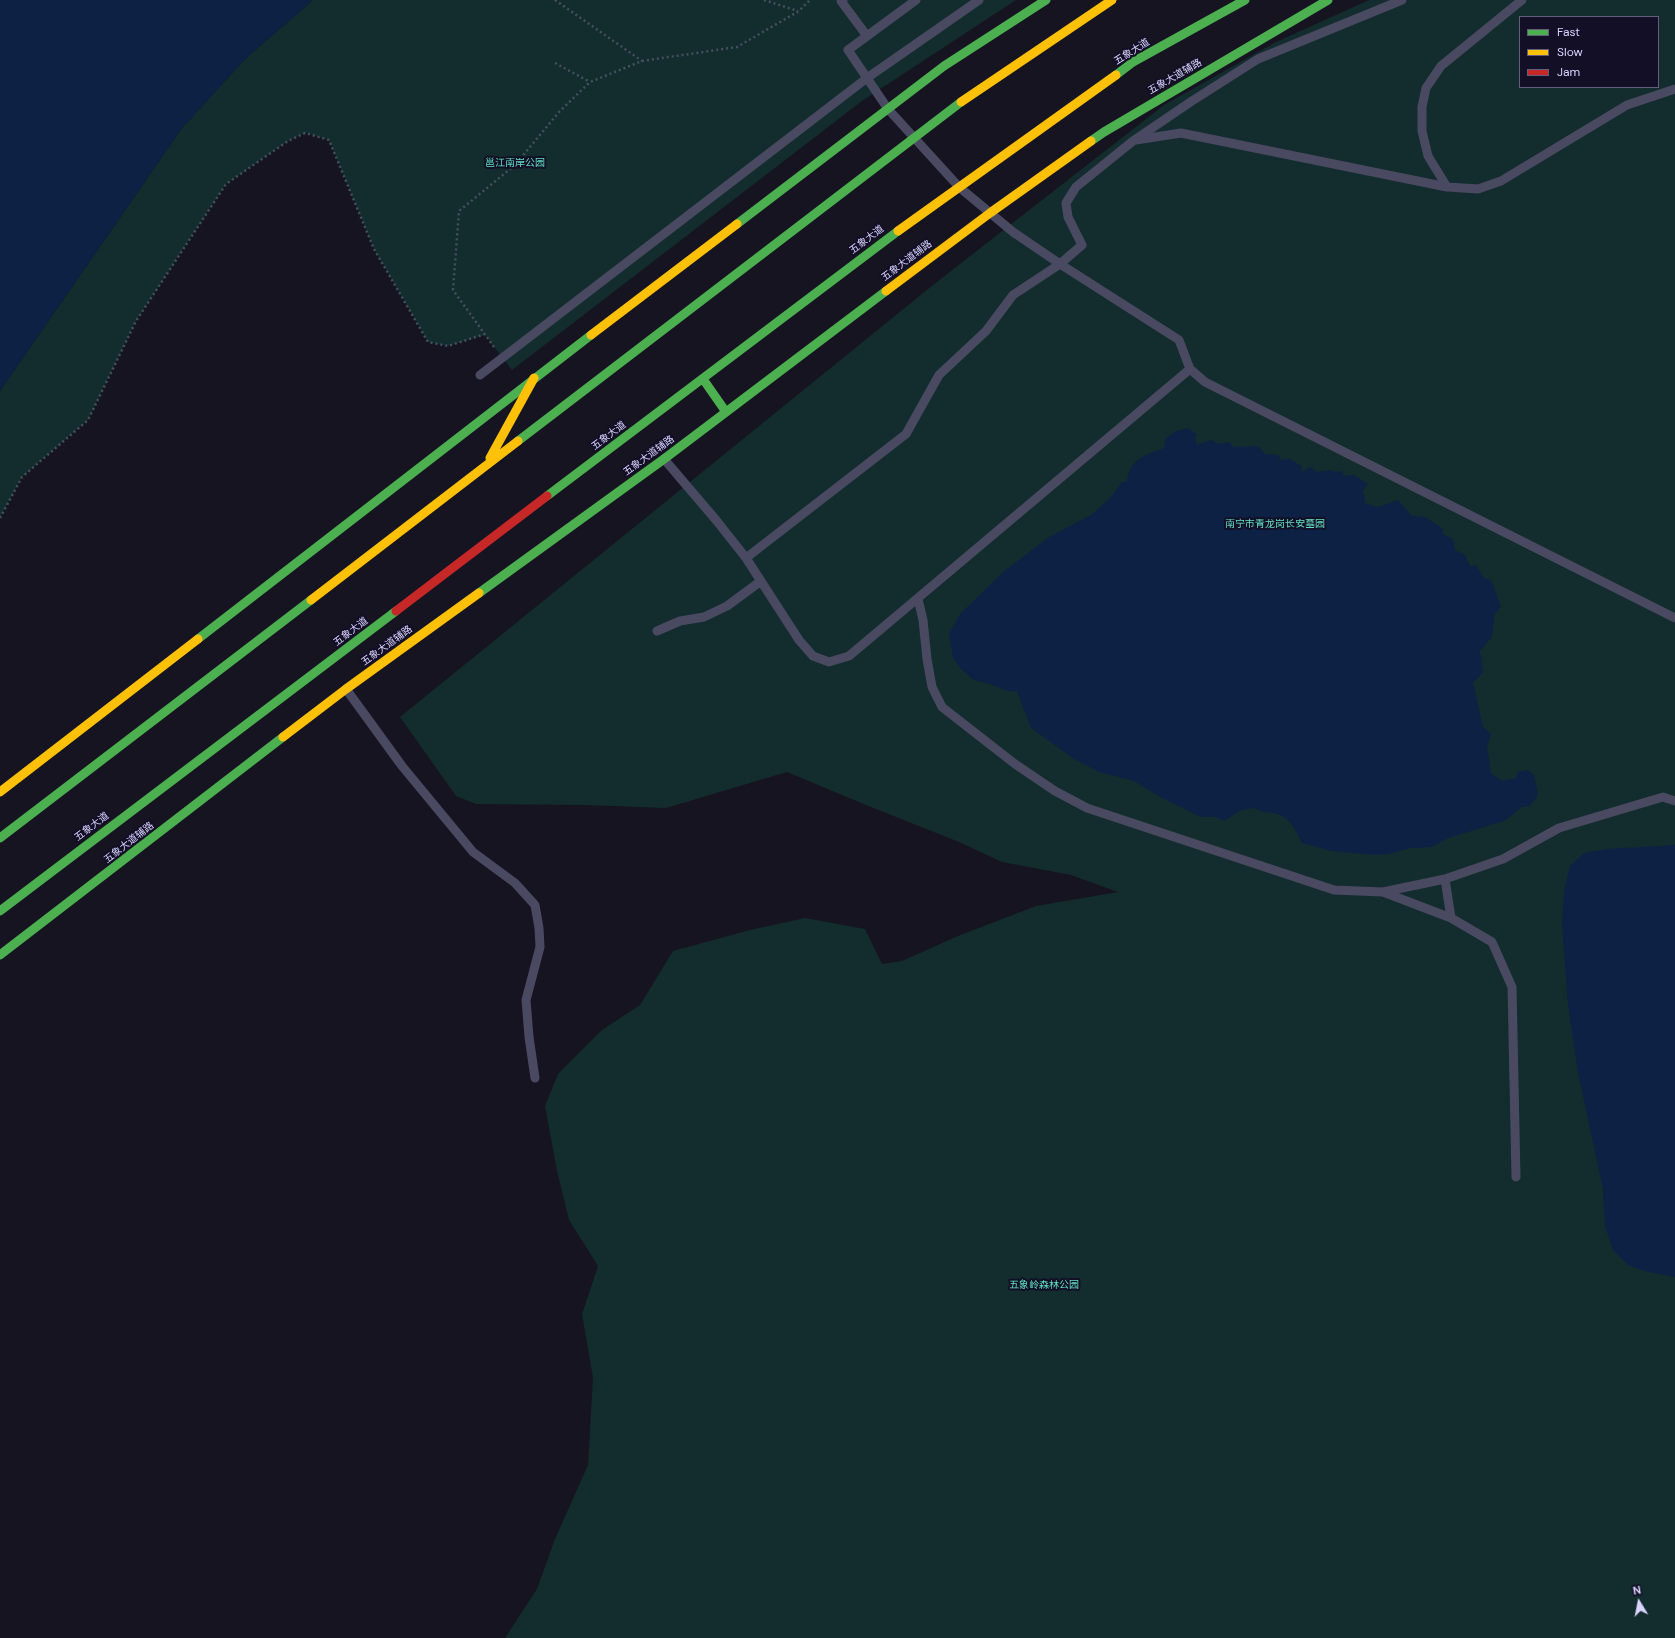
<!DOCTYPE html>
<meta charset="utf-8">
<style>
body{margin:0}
#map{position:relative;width:1675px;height:1638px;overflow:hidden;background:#161421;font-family:"DM Sans",sans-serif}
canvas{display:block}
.legend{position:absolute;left:1519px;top:16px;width:140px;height:72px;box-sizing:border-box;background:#130f26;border:1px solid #625e7d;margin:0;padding:5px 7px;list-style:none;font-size:12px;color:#d9d4ff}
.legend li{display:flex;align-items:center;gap:8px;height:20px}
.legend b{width:20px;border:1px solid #625e7d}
.north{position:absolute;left:1619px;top:1582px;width:40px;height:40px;-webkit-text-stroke:3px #130f26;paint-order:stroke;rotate:350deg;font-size:11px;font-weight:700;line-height:16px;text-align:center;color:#d9d4ff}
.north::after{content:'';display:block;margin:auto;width:14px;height:18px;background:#d9d4ff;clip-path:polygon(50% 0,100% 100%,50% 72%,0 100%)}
</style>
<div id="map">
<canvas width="1675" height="1638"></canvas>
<ul class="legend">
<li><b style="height:5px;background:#4caf50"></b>Fast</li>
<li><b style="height:5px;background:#ffc107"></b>Slow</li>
<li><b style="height:5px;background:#c62828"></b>Jam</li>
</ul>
<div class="north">N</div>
</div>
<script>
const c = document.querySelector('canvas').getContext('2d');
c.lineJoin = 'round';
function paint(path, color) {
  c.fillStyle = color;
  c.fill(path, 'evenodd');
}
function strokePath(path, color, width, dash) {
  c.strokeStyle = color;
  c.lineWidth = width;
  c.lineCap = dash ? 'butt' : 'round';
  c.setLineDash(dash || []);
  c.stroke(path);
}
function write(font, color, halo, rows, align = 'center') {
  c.font = font + ' "DM Sans","Noto Sans SC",sans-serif';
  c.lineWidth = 4;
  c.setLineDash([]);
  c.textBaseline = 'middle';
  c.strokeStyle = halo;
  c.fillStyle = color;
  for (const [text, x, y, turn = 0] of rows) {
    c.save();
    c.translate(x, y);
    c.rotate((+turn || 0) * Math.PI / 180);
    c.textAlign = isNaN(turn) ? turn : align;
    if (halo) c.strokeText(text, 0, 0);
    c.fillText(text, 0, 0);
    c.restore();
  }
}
const green = new Path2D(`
 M313,0H1016L862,101L512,370L485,335L448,346L428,342L374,249L329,140L305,133L288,141L226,184L136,321L88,420L22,477L0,518V391L182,128L245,59Z
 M1369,0H1675V1638H505L537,1589L555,1539L588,1465L593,1378L582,1314L598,1266L569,1220L557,1171L545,1106L558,1074L602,1030L640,1005L673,951L750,930L805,918L865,929L882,964L902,961L958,936L1036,906L1118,892L1071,875L1002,862L959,842L866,805L787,772L666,808L586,805L476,804L456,796L400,717L933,285L1164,105L1274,43ZM1520,17H1658V87H1520Z`);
const water = new Path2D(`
 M0,0H313L245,59L182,128L0,391Z
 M1188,428L1198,436H1195L1197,445L1211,440L1218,444L1229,442L1234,447L1258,446L1265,454L1278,455L1281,460L1290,459L1301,466L1302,472L1310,467L1317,472L1332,470V472L1341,471L1345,476L1354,475L1368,484L1363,491L1365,503L1378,507L1398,500L1412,516L1425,517L1442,528L1443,534L1453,539L1455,550L1465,555L1470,566L1476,565L1484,578L1491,580L1501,606L1494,616L1492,637L1479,652L1483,660L1481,661L1483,672L1473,683L1483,727L1491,734L1487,747L1491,773L1502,781L1516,778L1518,772L1527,770L1534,775L1538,795L1530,806L1522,807L1504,821L1448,838L1432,847L1411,848L1389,854L1374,855L1332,851L1302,843C1297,833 1291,819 1280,815C1272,811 1262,814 1255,808L1241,810L1224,821L1216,817H1201L1162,798L1134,781L1099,772L1074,759L1031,728L1017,691H1008L990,684L974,680L961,669L953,658L949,633L961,613L1002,573L1049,537L1091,515L1112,496L1121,483L1127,481C1131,458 1144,456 1164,448L1165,439L1176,431Z
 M1675,845V1277L1644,1271L1628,1265L1613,1250L1605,1226L1603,1189L1578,1073L1568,1004L1562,924L1564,891L1570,866L1584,853L1608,849Z`);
const path = new Path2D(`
 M555,0L642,61
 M764,0L798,11
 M555,63L590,82
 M494,347L453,290L459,211L515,165L559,112L590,82L642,61L737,47L799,11L810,0
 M0,518L22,477L88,420L136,321L226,184L288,141L305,133L329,140L374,249L428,342L448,346L485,334`);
const lane = new Path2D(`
 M843,0L841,1L867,36
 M916,0L848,50L888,109L959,187L1013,232L1060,264L1179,340L1190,369L1205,382L1675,618
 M1136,140L1181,133L1447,187L1478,189L1501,181L1627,105L1675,89
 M1447,187L1428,156L1422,131V107L1426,88L1441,66L1522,0
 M480,375L867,78L979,0
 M664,459L716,520L746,558L799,640L813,656L829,662L849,656L1190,369
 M746,558L906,434L939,375L986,331L1013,295L1060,264L1082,245L1068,217L1066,203L1076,187L1133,141L1192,101L1258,59L1402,0
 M918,599L923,620L927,659L932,687L942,707L1015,764L1055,791L1087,808L1334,890L1383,892L1445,879L1503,859L1559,828L1663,797L1675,801
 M657,631L680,621L704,617L727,606L761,581
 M346,689L402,766L473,852L515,883L535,905L539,928L540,947L526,1000L529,1037L535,1078
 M1445,879L1451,918
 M1383,892L1451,918L1492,942L1512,987L1516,1177`);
const fast = new Path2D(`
 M1116,75L1133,62L1245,0
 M1091,141L1104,132L1328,0
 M737,224L944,66L1046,0
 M703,379L726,412
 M518,441L961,102
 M547,496L898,231
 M479,593L664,459L886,291
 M198,639L591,335
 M0,838L311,600
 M0,911L396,611
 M0,955L283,737`);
const slow = new Path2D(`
 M961,102L1112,0
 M898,231L1116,75
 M886,291L990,213L1091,141
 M591,335L737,224
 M490,458L534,378
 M311,600L518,441
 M283,737L346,689L479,593
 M0,792L198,639`);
const jam = new Path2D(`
 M396,611L547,496`);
const streetNames = [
 ["五象大道",1132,52,-32],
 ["五象大道辅路",1175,77,-30],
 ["五象大道",867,240,-37],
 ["五象大道辅路",907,261,-37],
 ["五象大道",609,436,-37],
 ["五象大道辅路",649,456,-36],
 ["五象大道",351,632,-37],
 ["五象大道辅路",387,646,-36],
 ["五象大道",92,827,-37],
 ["五象大道辅路",129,843,-38]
];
const parkNames = [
 ["邕江南岸公园",515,163],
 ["南宁市青龙岗长安墓园",1275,524],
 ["五象岭森林公园",1044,1285]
];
paint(green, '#132c2d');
paint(water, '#0d2144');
strokePath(path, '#44505f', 2.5, [2, 3]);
strokePath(lane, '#4a4962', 9);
strokePath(fast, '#4caf50', 9);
strokePath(slow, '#ffc107', 9);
strokePath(jam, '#c62828', 9);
write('10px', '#d9d4ff', '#130f26', streetNames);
write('10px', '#5fe0c0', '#130f26', parkNames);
</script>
